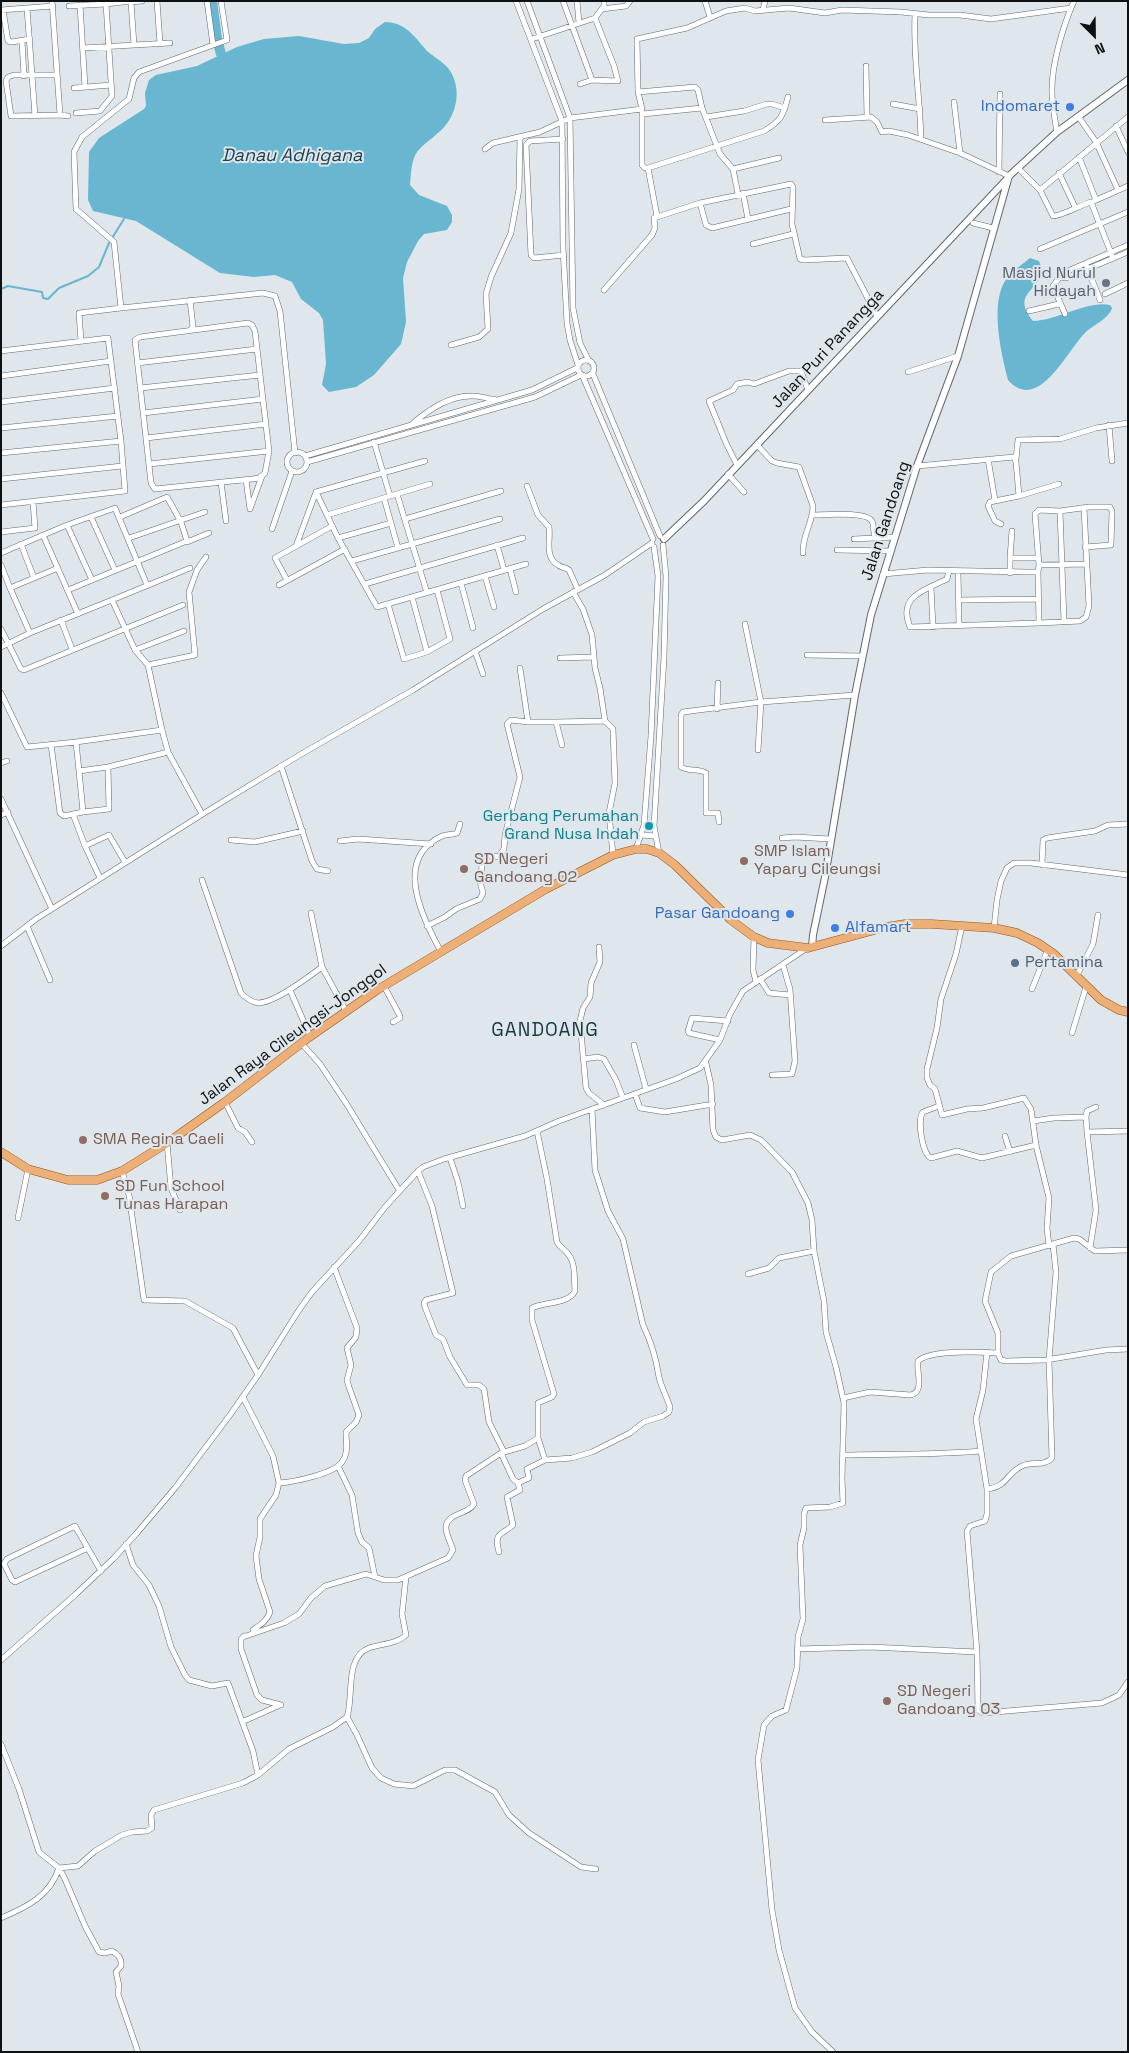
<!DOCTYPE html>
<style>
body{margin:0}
#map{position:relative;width:1129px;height:2053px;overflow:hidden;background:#dfe6ec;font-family:"Space Grotesk",sans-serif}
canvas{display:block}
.frame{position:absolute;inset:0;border:2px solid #0e1012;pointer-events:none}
.north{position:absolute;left:1069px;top:10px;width:50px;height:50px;-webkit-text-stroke:4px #dfe6ec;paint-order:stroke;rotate:157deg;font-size:14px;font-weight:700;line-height:20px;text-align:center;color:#0e1012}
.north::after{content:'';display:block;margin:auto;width:18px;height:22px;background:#0e1012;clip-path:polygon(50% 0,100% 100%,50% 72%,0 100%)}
</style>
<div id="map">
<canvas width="1129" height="2053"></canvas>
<div class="frame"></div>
<div class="north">N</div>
</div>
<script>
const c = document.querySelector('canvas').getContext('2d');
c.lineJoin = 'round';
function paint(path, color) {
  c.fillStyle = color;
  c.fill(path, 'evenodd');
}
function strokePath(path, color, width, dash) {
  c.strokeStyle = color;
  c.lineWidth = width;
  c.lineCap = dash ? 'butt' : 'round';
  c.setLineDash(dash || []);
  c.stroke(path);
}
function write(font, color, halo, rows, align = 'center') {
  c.font = font + ' "Space Grotesk",sans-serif';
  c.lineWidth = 4;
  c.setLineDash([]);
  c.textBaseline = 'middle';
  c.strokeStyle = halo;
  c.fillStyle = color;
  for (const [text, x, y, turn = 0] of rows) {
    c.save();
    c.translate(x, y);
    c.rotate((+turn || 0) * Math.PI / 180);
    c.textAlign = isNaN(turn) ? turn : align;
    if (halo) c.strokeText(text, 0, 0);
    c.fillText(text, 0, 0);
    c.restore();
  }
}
const water = new Path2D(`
 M385,22C405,22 415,37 427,51C434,57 443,62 448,68C460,83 459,106 448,122C440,134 426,141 417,152C411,161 411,174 410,185L419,195L447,206L452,215V222L447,230L424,234L418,241L407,262L403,278L406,322L401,344L374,375L356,387L329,392L322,385L326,364L323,320L319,313L301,299L292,282L275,275L254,277L220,273L136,221L93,211L88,200L89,152L99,138L144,109L146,106L145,93L149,80L156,75L197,66L237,47L264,39L299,36L344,44L359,43L369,38L375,29Z
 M1030,258L1039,261L1043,272C1035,293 1012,295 1033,321C1059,320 1088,300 1110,305L1112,308C1108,320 1092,325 1084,334C1067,351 1038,414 1008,380C1001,353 989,301 1007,278C1013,270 1022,265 1030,258Z`);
const stream = new Path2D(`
 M1,289L8,286L42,292L43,298L48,299L59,288L88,276L99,267L109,243L124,219`);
const river = new Path2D(`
 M212,1L217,39L221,54`);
const minor = new Path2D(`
 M52,1L60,115L11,116L6,81L8,77L14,75H57
 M157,1L160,43
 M207,1L213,45
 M516,1L562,121L563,248L567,323L570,340L578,365
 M527,1L570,118L573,308L580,343L589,361
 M563,1L592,80
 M577,1L579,23
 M705,1L710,17
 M80,5L85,87
 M69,6L106,4
 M27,8L53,6
 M602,9L626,6L630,1
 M1,10L27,8L35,116
 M3,10L8,41L12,42L30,39
 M763,10L765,1
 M915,15C913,56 920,98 921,139
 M532,39L595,18L604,6V1
 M22,41L24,76
 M134,45L170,43
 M83,48L134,45L131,2L142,1
 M866,66L867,117
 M580,84L592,80L618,81L614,66L595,18
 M74,88L111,85
 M638,92L695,87L698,90L702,108
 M954,102L960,153
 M893,104L920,109
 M642,112V165L645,168H648L657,216
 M76,113L100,111L112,96L106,4L131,1
 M643,114L702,108L720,154L733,169
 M60,115L68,116
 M1078,116L1096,142L1118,190
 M706,117L744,111L767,104H772L785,108
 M825,120L871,117L877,122L882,132L889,131L908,135L960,153L1009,176
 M1116,126L1128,152
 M1057,132C1055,119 1052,106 1052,93C1051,66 1063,26 1074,1
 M563,139L530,141L526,145L531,255L534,258L564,255
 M485,149L493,143L540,132L570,118L642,109L638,92L637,39L687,28L726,11L745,8L755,11L789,8L825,13L842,10L901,12L929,15H960L991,19L1071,8
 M1079,157L1096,200
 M648,168L764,131C781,121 783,116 788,97
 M1018,168L1040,190L1128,117
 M999,172L1000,94
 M1059,173L1075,207
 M1040,190L1053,216C1061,216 1081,205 1091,202L1113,258
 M743,193L748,219
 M738,194L733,169L779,158
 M1094,201L1128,186
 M700,203L706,225L712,228L791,209
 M973,223L993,228
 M753,244L793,234
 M1040,249L1128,212
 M1087,267L1100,300
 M1061,277L1066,278L1128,252
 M604,290L652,235L655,228L654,218L700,203L791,184L793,187L792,224L800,259L804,260L847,258L877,316
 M1105,294L1128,283
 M190,300L193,327L190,330
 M121,308L263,293L275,296L280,311L295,453
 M1029,311L1059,304
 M1065,314L1053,286L1063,273L1128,245
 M248,323L252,325L255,331L269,451L265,473L259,478L252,479L155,489L151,483L135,340L140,337Z
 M81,341L79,313L121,308L114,242L76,209L74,152L82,137L129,99L134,78L139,72L227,40L221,1
 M451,345L479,337L488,329L486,294L491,277L511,233L519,189L520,138
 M1,351L108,338L121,441L1,453
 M578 368a8 8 0 1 1 16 0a8 8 0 1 1-16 0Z
 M137,363L257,349
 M908,372L958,356
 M593,374L660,536
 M1,376L111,361
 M583,377L653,539
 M140,388L260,375
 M1,402L115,388
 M143,413L263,399
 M411,425C428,410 448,396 471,396C479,395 486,399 494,399
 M1109,425L1112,461
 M1,428L118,416
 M146,438L266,424
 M374,442L390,496
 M757,445L772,461L777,463L799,467L813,506C813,522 802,536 803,553
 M287 462a10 10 0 1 1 20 0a10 10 0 1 1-20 0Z
 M305,456L532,390L577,368
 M988,459L995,500
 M1016,459L1018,440L1060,439L1096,428L1128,423
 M307,462L535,397L581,375
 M149,464L269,451
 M737,465L726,443L709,401L733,390L737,384L748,382L754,384L789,371H801L808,390
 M917,466L1014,457L1016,462L1019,496
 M728,474L744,492
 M1,479L122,466
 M246,480L250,509
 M221,482L226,521
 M527,486L538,515L549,527C551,540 544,557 558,565C562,568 565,567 569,570L578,590
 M316,492L338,538L377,607L526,564
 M397,494L427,593
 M384,498L398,548
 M1,505L125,491L121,441
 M250,509L262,476
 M327,515L430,484
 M812,515C824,515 866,511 872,521C874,525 873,532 875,537
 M91,517L115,570
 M405,519L501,491
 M1001,524L995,521L988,506L990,502L1019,496L1059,484
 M67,525L92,580
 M272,529L292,471
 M1,532L35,528L33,502
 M43,535L78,614
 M129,538L205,512
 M338,538L391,523
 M854,539L895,537
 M187,542L209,533
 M21,544L34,578
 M497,545L504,570
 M296,546L316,492L425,461
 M837,550L890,551
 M1,553L67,525L115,508L147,585
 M1010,558L1012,531
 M352,561L500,519
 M1,565L10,588
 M1039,565L1035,514L1039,510L1060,511
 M510,569L516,592
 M949,571L947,579C925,590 897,596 910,627L1039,623
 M958,572L959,624
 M1038,572L1039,623L1080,621L1086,617L1089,606L1084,508
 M1010,573V558H1038
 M883,574L928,570L1027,572H1038L1039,565L1086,564
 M485,576L494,607
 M287,580L275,558L332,526
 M461,583L473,628
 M365,584L523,538
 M279,585L345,549
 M931,587L933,627
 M68,590L187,541L181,522L167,497L120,517
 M573,592L583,609L592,635L595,668L600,688L605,721
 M412,597L427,652
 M112,600L190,568
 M959,600L1038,599
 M388,604L404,659L427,652L450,639L437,590
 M61,620L72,649
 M1064,622L1060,511L1089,507H1110L1112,511L1111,545L1085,547
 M745,624L761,702L758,750
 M1,629L21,669L24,670L183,605
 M30,633L10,588L58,568
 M1,647L30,633L112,600L135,650L184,631
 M135,650L148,665L162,730L168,752L202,814
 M475,651L483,674
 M807,655L862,656
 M560,658L594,657
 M148,665L195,655L189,592L197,570L206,557
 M1,693L27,747L76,742L79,771
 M717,709L718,683
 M528,722H556
 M76,742L162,730
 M51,744L60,813L64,816L73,814
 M562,745L556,722L605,721L613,729L615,783L609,813L613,855
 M1,763L7,761
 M281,766L312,861L317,869L328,871
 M1,799L52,909
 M83,812L109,809L108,767
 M1,815L8,812
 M719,822L718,813H706V773C699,768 689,772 681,767V715L683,712L761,702L855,695
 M641,835L655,836
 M782,838L795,837L830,839
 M231,840L255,842L303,831
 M340,841L358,839L431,844
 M85,846L109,835L125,862
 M636,849L644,825L651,736L658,576L654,547
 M659,853L654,826L664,657L666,576L663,545
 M1042,865L1043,840L1047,838L1095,831L1108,825L1128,824
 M100,878L85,846L73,814L83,812L79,771L108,767L168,752
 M202,880L241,993C245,997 251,1002 258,1003C275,1003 308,977 322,967L311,913
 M27,926L50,980
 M427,926L445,917L456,909L480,899L483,893L480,882L483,857L486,855L498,857L504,849L505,835L520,777L507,724L511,720L528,722L520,668
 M962,926L956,954L941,999L937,1028L927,1069V1078L930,1085L935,1089L942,1115L967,1109L983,1108L1024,1098L1031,1109L1036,1145
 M994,928L997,900L1001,881L1007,868L1014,863H1031L1128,875
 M754,937L753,970L756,982
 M1,946L36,919L214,807L303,753L413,690L543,609L605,575L652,543
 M599,947L600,962L591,983L590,997L583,1008L580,1021L586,1088L589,1093L604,1105
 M441,952C423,918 392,859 442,836C447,834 452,835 457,833L460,824
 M322,967L346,1011
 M1076,977L1093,944L1098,915
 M760,979L769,993L790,995
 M384,986L400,1016V1018L393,1022
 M1032,989L1048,949
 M290,990L310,1036
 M1072,1033L1086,987
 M720,1040L689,1033L688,1031L692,1018L728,1021
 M301,1043L320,1064L346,1103L399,1190
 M634,1045L646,1089
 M583,1059L598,1057L604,1059L616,1080L623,1098
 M706,1063L711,1085L713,1130L716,1137L722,1140L750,1135L761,1140L792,1172L808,1203L812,1220L814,1251L824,1301L826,1332L836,1367L844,1403L842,1479L843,1503L830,1507L806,1508L804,1514V1528L800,1545L803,1619L798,1637L797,1668L786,1710L772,1716L764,1725L758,1760L772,1910L779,1950L795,2008L812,2032L833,2052
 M772,1075L792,1074L795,1061L790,989L783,965
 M635,1094L640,1108L665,1112L713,1104
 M225,1102L238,1128L245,1132L252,1142
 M939,1106L923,1112C917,1119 922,1154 931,1158L957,1151L982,1158L1036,1145L1049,1198L1047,1228L1049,1246
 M1086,1117L1087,1111L1096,1107
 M1033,1121L1054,1118L1086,1117L1087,1132
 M1005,1136L1010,1152
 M167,1143L171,1188L180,1210
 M450,1158L458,1182L463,1206
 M122,1171L129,1195L144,1300L185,1301L233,1328L258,1375
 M418,1171L432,1206L453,1293L426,1300L424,1303L425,1307L436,1335L443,1339L450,1357L467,1385H479L484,1389L489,1422L504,1452
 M18,1218L28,1169
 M1090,1248L1096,1210L1087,1132L1128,1131
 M748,1274L769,1268L779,1258L814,1251
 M987,1352L983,1390L976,1419L987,1489V1514L985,1521L970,1526L967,1531L977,1652L978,1710L983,1713L1102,1703L1119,1695L1128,1682
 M998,1353V1333L985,1301L991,1272L1011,1256L1074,1238L1079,1239L1095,1251L1128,1250
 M243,1397L273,1456L279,1483C293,1482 334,1474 342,1462C349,1452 346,1443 346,1432L356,1422L359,1415L349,1387L347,1380L351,1365L347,1348L356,1337L357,1328L334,1267
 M843,1398L870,1392L911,1395C925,1391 916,1372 918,1361C932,1349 979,1352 998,1353L1001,1360L1006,1361L1046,1360L1106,1350L1128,1349
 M501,1453L513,1479L518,1483
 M843,1455C889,1454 935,1455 981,1451
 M545,1460L572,1458L592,1452L630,1433L644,1422L663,1416L669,1412L670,1407C667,1397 661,1387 659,1377C656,1358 652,1343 643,1325L623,1239L608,1211L595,1170L592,1109
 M338,1466L352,1495L358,1533L362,1542L369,1548L375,1577
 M987,1489C1009,1486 1005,1474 1022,1466C1032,1461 1044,1467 1052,1458L1049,1360L1056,1272L1053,1244
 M126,1544L133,1565L149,1585L159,1606L171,1647L185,1675L189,1680L212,1686L228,1683L253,1751L258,1775
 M88,1548L15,1582L12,1580L4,1564L7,1559L75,1526L101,1571
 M499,1552C493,1531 503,1535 513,1525L507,1497L520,1490L518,1483L529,1478L527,1469L545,1460L538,1438V1403L552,1397L554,1394L532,1320V1308C544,1302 569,1304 575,1291C574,1280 576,1263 568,1254C565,1249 560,1248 557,1242L547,1179L537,1131
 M253,1630C260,1625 267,1621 270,1612L259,1579L256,1556L260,1537V1519L276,1495L279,1483
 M244,1636L241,1639V1649L257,1695L262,1700L281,1705
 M243,1637L284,1623L299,1614L311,1598L325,1586L366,1574L384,1580H398L448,1558L453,1550C451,1543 445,1533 446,1526C448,1513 469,1514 474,1504L465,1480L466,1476L501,1453L525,1446L538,1438
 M797,1649L870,1647L977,1652
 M1,1660L76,1594L113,1559L136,1534L175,1488L230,1415L258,1375L299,1310L312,1292L359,1241L385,1207L418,1171L423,1167L444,1159L525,1136L559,1121L676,1079L700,1068L720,1040L730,1014L743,991L807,948
 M347,1717L357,1735L372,1768L381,1778L394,1784L413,1786L445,1770H455L495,1792L509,1815L529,1833L581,1867L596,1869
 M242,1722L280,1705
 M1,1744L19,1789L39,1852L59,1868L65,1879L85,1926L99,1952L105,1953L112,1951C118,1954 122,1959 121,1966L116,1972L119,1986L118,1994L138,2052
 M59,1868L78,1866L95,1851L122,1835L132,1832L147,1831L152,1828L151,1815L154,1810L243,1783L258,1775L289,1749L333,1727L347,1717C354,1698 344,1657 369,1648C380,1644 397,1644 406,1635L402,1614L406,1577
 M1,1918C27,1907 50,1896 59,1868`);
const tertiary = new Path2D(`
 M664,539L704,501L1007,179
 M812,947L813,935L825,877L855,695L871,615L917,466L958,356L1009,176L1057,132L1128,80`);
const primary = new Path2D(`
 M1,1152L28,1169L68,1180H97L122,1171L167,1143L225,1102L308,1038L377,990L546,889L613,855L636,849H647L659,853L675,865L731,920L754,937L768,943L808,948L886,927L905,924H932L994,928L1017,933L1038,943L1054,954L1101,1000L1119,1010L1128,1012`);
const markers = [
 [1070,107,5,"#3f7fe0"],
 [1106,283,5,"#6b7280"],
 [649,826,5,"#0f9aa8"],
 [744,861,5,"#8d6e63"],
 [464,869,5,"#8d6e63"],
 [790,914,5,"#3f7fe0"],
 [835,928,5,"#3f7fe0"],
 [1015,963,5,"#5c6f8a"],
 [83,1140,5,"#8d6e63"],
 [105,1196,5,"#8d6e63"],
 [887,1701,5,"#8d6e63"]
];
const shopNames = [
 ["Indomaret",1060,107],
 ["Pasar Gandoang",780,914],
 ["Alfamart",845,928,"left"]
];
const worshipNames = [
 ["Masjid Nurul",1096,274],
 ["Hidayah",1096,292]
];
const streetNames = [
 ["Jalan Puri Panangga",828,349,-47],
 ["Jalan Gandoang",886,521,-72],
 ["Jalan Raya Cileungsi-Jonggol",293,1035,-36]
];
const cultureNames = [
 ["Gerbang Perumahan",639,817],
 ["Grand Nusa Indah",639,835]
];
const educationNames = [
 ["SMP Islam",754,852],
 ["Yapary Cileungsi",754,870],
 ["SD Negeri",474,860],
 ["Gandoang 02",474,878],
 ["SMA Regina Caeli",93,1140],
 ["SD Fun School",115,1187],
 ["Tunas Harapan",115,1205],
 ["SD Negeri",897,1692],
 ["Gandoang 03",897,1710]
];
const serviceNames = [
 ["Pertamina",1025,963]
];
const waterNames = [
 ["Danau Adhigana",292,156]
];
const quarterNames = [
 ["GANDOANG",545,1031]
];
paint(water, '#68b6d0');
strokePath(stream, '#68b6d0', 2);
strokePath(river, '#68b6d0', 10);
strokePath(minor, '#62686e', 6);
strokePath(tertiary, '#62686e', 8);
strokePath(primary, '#965418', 9);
strokePath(minor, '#fff', 5);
strokePath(tertiary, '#fff', 6);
strokePath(primary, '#ecaf77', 8);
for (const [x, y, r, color] of markers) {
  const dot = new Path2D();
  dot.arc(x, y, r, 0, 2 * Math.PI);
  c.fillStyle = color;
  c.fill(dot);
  strokePath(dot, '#dfe6ec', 2);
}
write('16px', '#366cbe', '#dfe6ec', shopNames, 'right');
write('16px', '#5b616d', '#dfe6ec', worshipNames, 'right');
write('16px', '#0e1012', '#dfe6ec', streetNames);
write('16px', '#0d838f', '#dfe6ec', cultureNames, 'right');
write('16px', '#785e54', '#dfe6ec', educationNames, 'left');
write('16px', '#4e5e75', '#dfe6ec', serviceNames, 'left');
write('italic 18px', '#1c414c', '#dfe6ec', waterNames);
c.letterSpacing = '1px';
write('19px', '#17393d', '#dfe6ec', quarterNames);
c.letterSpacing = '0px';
</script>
